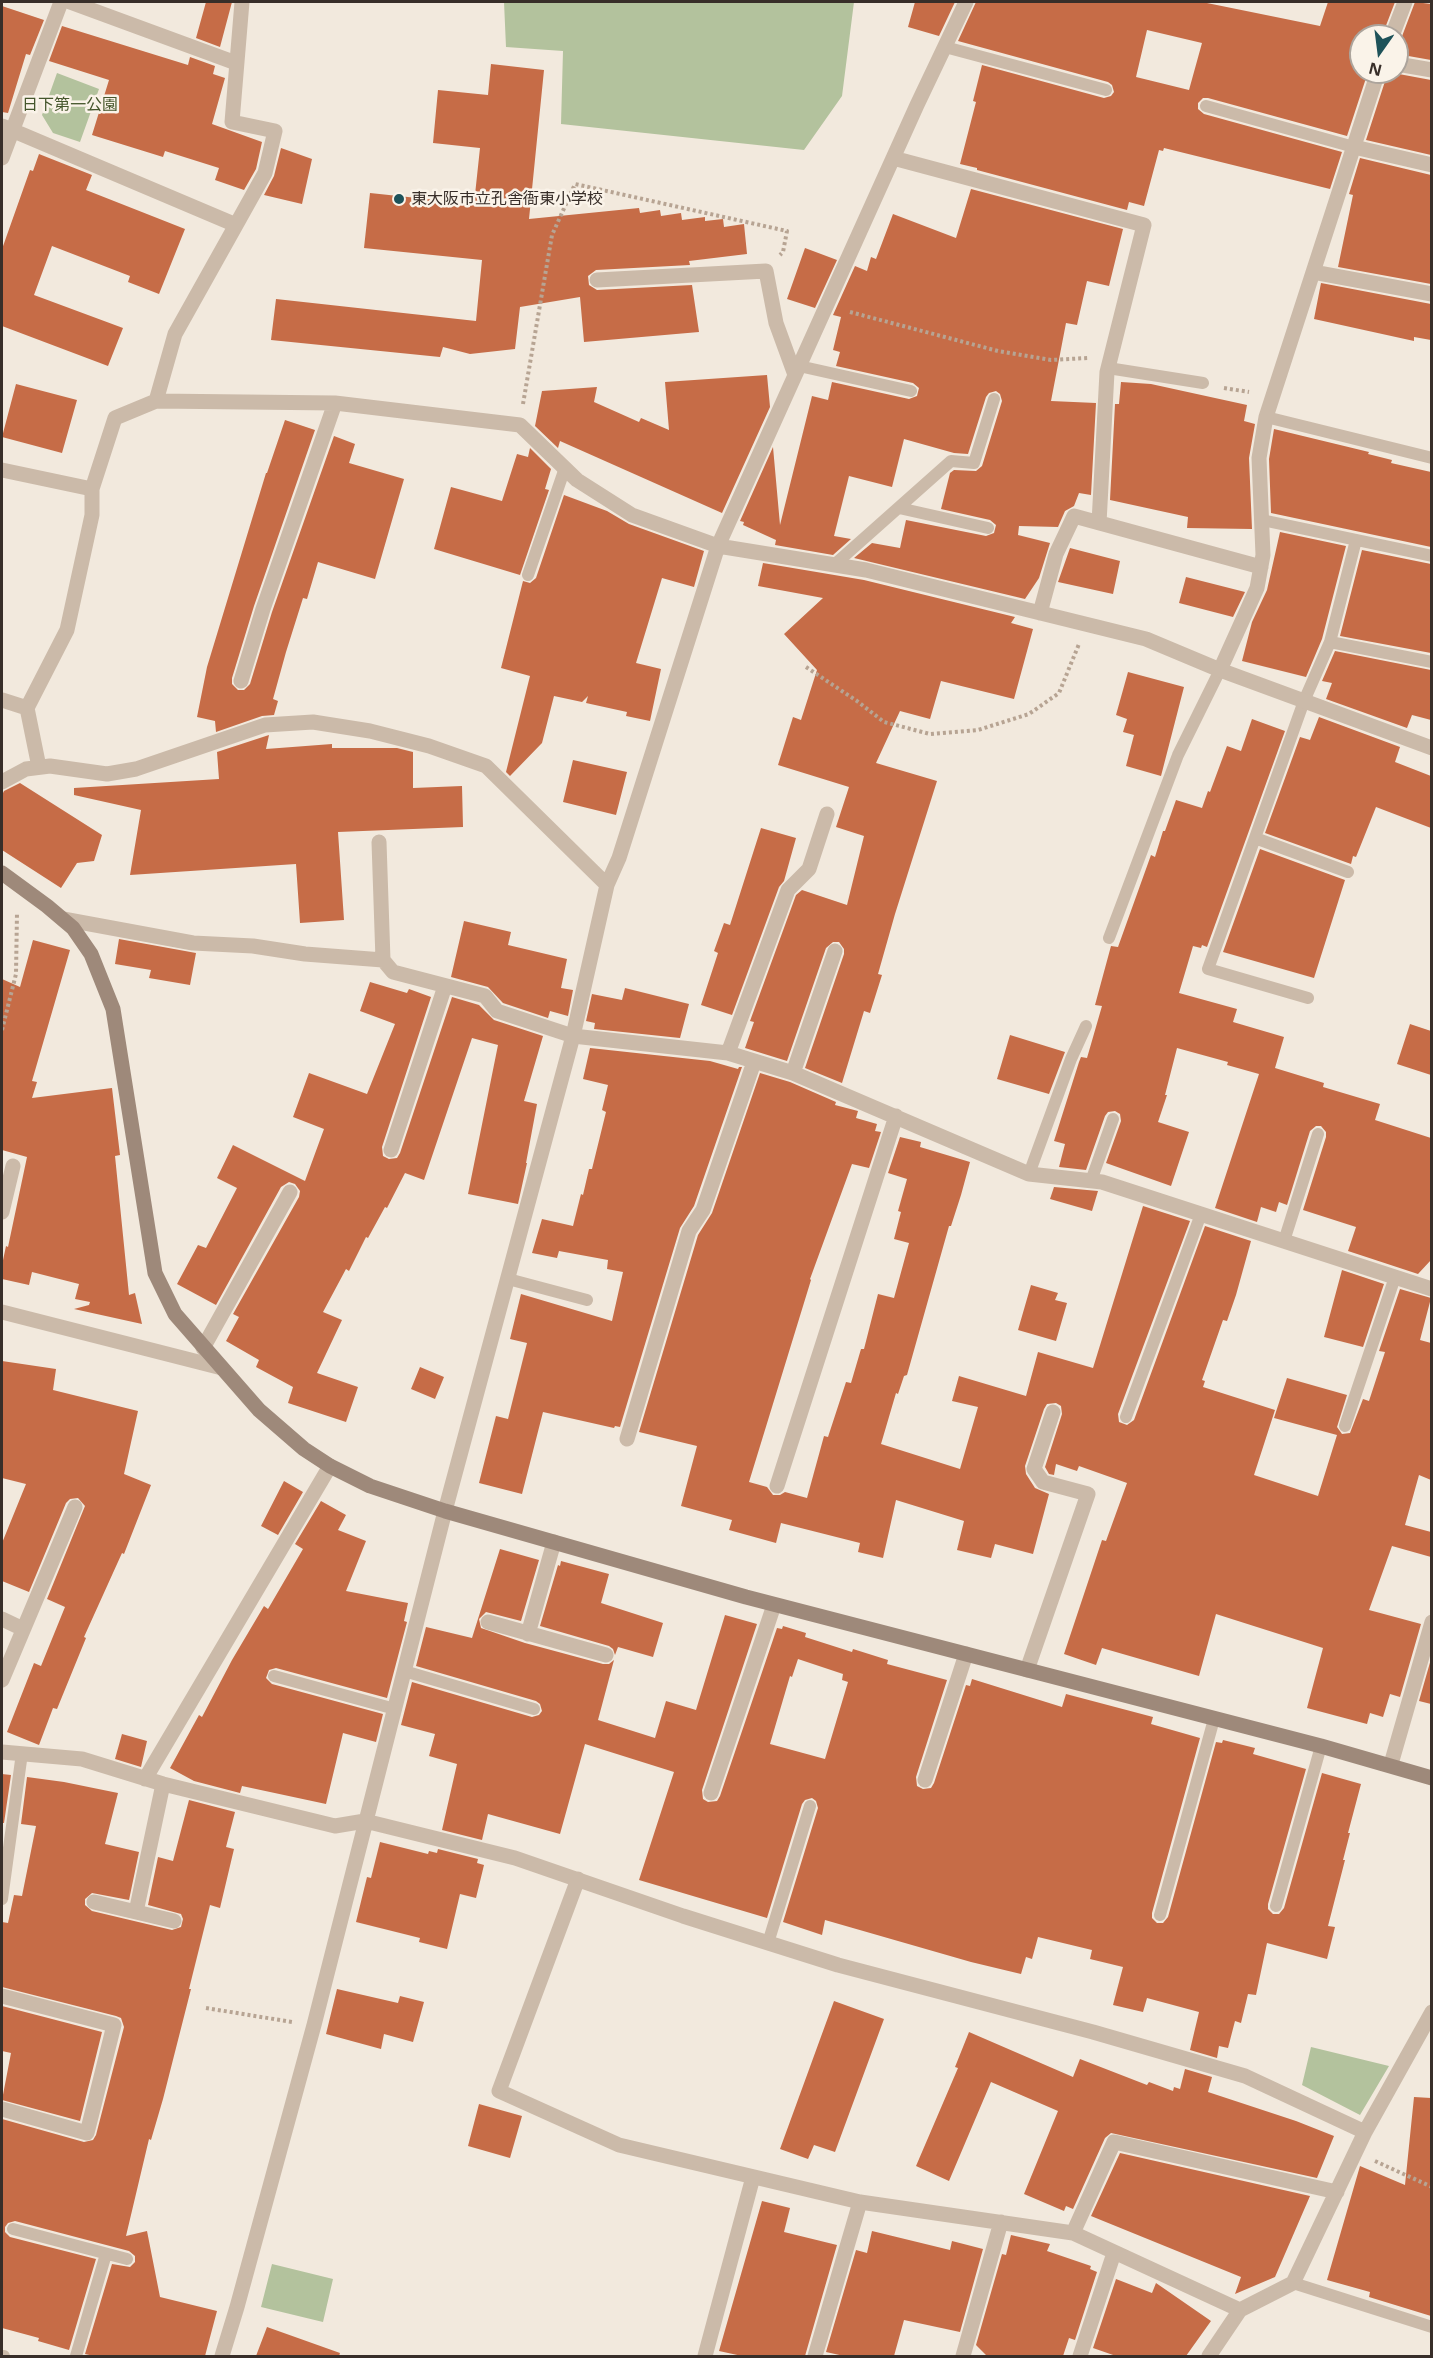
<!DOCTYPE html>
<meta charset="utf-8">
<style>
body{margin:0}
#map{position:relative;width:1433px;height:2358px;overflow:hidden;background:#f2e9dd;font-family:"Noto Sans",sans-serif}
canvas{display:block}
.frame{position:absolute;inset:0;border:3px solid #382e29;pointer-events:none}
.north{position:absolute;left:1349px;top:24px;width:60px;height:60px;box-sizing:border-box;background:#faf3e9;border:2px solid #aca49c;border-radius:50%;rotate:194deg;font-size:16px;font-weight:700;line-height:24px;text-align:center;color:#382e29}
.north::after{content:'';display:block;margin:auto;width:21px;height:27px;background:#1e5259;clip-path:polygon(50% 0,100% 100%,50% 72%,0 100%)}
</style>
<div id="map">
<canvas width="1433" height="2358"></canvas>
<div class="frame"></div>
<div class="north">N</div>
</div>
<script>
const c = document.querySelector('canvas').getContext('2d');
c.lineJoin = 'round';
function paint(path, color) {
  c.fillStyle = color;
  c.fill(path, 'evenodd');
}
function strokePath(path, color, width, dash) {
  c.strokeStyle = color;
  c.lineWidth = width;
  c.lineCap = dash ? 'butt' : 'round';
  c.setLineDash(dash || []);
  c.stroke(path);
}
function write(font, color, halo, rows, align = 'center') {
  c.font = font + ' "Noto Sans","Noto Sans JP",sans-serif';
  c.lineWidth = 5;
  c.setLineDash([]);
  c.textBaseline = 'middle';
  c.strokeStyle = halo;
  c.fillStyle = color;
  for (const [text, x, y, turn = 0] of rows) {
    c.save();
    c.translate(x, y);
    c.rotate((+turn || 0) * Math.PI / 180);
    c.textAlign = isNaN(turn) ? turn : align;
    if (halo) c.strokeText(text, 0, 0);
    c.fillText(text, 0, 0);
    c.restore();
  }
}
const green = new Path2D(`
 M504,2H854L842,96L804,150L561,124L563,51L506,47Z
 M57,73L99,89L80,142L53,133L42,115Z
 M1311,2047L1389,2066L1360,2115L1302,2085Z
 M272,2264L333,2279L323,2322L261,2307Z`);
const building = new Path2D(`
 M206,2H232L220,47L196,38Z
 M915,2H955L939,36L908,27Z
 M976,2H1202L1320,26L1328,2H1395L1382,36H1361V72H1368L1347,136L1208,98H1203L1198,103V109L1204,114L1342,152L1330,189L1164,148L1163,151L1159,150L1144,206L1129,202L1127,210L977,170V168L960,164L976,102L973,101L982,65L1104,98L1111,96L1114,92L1112,85L1108,82L958,41ZM1147,30L1202,43L1189,90L1136,77Z
 M1415,2L1431,4V60L1397,54V44L1401,39Z
 M2,6L44,20L30,55L26,54L8,113L2,112Z
 M62,26L188,65L190,57L215,66L213,74L225,78L212,124L262,142L256,169L244,190L215,180L219,168L165,151L163,157L92,135L109,80L49,61Z
 M491,64L544,70L529,219L639,208L640,213L660,210L661,216L681,213L682,220L705,217V221L723,219L724,227L744,224L747,254L689,261L690,265L596,270L588,276L589,285L597,290L692,285L699,332L584,342L580,297L520,307L515,349L470,354L443,347L440,357L271,340L276,299L476,321L482,260L364,248L370,193L474,204L480,148L433,143L438,90L488,95Z
 M1388,72L1431,80V155L1366,140Z
 M281,148L312,159L302,204L264,195L274,176Z
 M39,154L92,175L86,190L185,229L159,294L128,282L130,276L52,246L34,295L123,328L108,366L2,326V249L30,170L33,171Z
 M1360,158L1431,175V284L1338,267L1353,195L1349,194Z
 M971,189L1123,229L1109,286L1087,281L1077,325L1066,323L1051,401L1096,403L1091,495L1079,493L1074,506L1065,511L1058,527L1019,526L1018,535L1050,543L1039,578L1025,599L854,558L872,543L900,548L906,520L986,536L994,533L996,525L990,520L941,509L950,473L954,470L976,471L982,466L1002,401L1000,394L996,391L989,393L986,397L968,454L954,453L904,439L892,487L849,476L834,536L851,539L833,555L775,545L776,540L743,525L744,522L740,521L773,447L780,525L812,396L828,400L832,382L909,399L917,396L919,388L913,383L836,366L840,352L833,350L841,317L833,315L855,266L867,271L871,257L876,259L893,214L956,238Z
 M805,248L837,260L815,308L787,299Z
 M1321,283L1431,304V340L1414,337V341L1314,319Z
 M767,375L770,407L722,513L560,441L558,448L535,426L542,391L597,387L594,402L639,422L641,418L669,430L665,382Z
 M1121,382L1151,384L1247,405L1244,421L1255,424L1249,458L1252,529L1187,528L1188,517L1110,500L1115,404H1119Z
 M16,384L77,400L62,453L2,437Z
 M285,420L315,430L254,606L232,678V684L238,690H244L250,684L272,612L334,436L355,444L349,463L404,479L375,579L318,562L307,599L303,598L286,652L273,699L278,701L274,715L262,716L216,732L215,721L197,717L207,667L266,473H267Z
 M1274,429L1369,452L1368,454L1392,460L1391,463L1431,472V547L1271,513L1269,459Z
 M530,448L551,469L545,489L549,490L520,575L434,549L451,487L502,501L517,454L528,457Z
 M564,495L607,511L629,524L704,551L694,587L662,578L636,663L661,669L650,721L626,716L627,712L586,703L588,696L582,702L554,696L542,743L510,776L506,772L530,676L501,668L523,581L530,583L536,578Z
 M1280,532L1346,546L1322,639L1306,677L1242,661L1252,622L1267,590Z
 M1070,548L1120,561L1113,594L1058,582Z
 M1362,550L1431,564V653L1340,636Z
 M763,563L864,580L1015,617L1011,623L1033,629L1014,699L941,681L930,719L900,711L876,763L937,781L895,914L878,974L882,975L870,1013L864,1011L842,1083L805,1068L844,954V949L839,942H833L826,948L787,1061L745,1048L754,1022L750,1021L796,895L802,890L847,905L864,836L836,827L849,787L778,765L793,717L801,720L817,670L784,634L823,598L758,586Z
 M1186,577L1245,592L1233,617L1179,603Z
 M1335,651L1431,670V720L1412,715L1407,728L1326,699L1332,683L1322,681Z
 M1128,672L1184,687L1161,776L1126,766L1134,735L1123,732L1127,719L1116,715Z
 M1319,717L1400,747L1395,762L1431,776V828L1376,807L1356,857L1353,856L1351,864L1265,833L1300,737L1310,740Z
 M1252,719L1285,731L1207,947L1202,945L1201,948L1193,946L1179,993L1237,1009L1233,1022L1284,1037L1275,1068L1324,1083L1323,1087L1380,1104L1375,1120L1431,1138V1260L1418,1274L1348,1251L1356,1227L1303,1210L1326,1137V1132L1321,1126H1316L1310,1131L1287,1205L1279,1202L1276,1212L1261,1207L1257,1222L1215,1208L1259,1074L1227,1065L1228,1062L1177,1048L1165,1095H1167L1158,1122L1189,1132L1171,1186L1106,1163L1121,1121L1120,1114L1115,1111L1108,1112L1105,1116L1086,1170L1059,1167L1065,1144L1054,1141L1079,1062L1081,1057L1087,1058L1102,1006L1095,1005L1111,946L1118,947L1151,855L1155,857L1163,831H1165L1176,800L1202,808L1208,791L1210,792L1227,746L1241,751Z
 M269,735L266,749L332,744V748H397L413,752V788L462,786L463,827L338,832L344,920L300,923L296,864L130,875L141,810L74,795V788L219,779L217,752Z
 M573,760L627,772L616,815L563,802Z
 M20,783L102,835L94,861L77,863L61,888L2,850V795L4,791Z
 M761,828L796,838L784,881L779,887L732,1015L701,1005L718,953L714,951L724,923L730,925Z
 M1260,849L1345,880L1314,978L1223,952Z
 M464,921L511,932L508,945L567,959L561,988L573,990L568,1016L550,1011L548,1018L503,1003L488,987L451,977Z
 M119,939L196,953L190,985L149,978L151,970L115,964Z
 M33,940L70,950L32,1081L37,1082L32,1098L112,1088L120,1155L115,1156L129,1295L135,1293L142,1324L74,1309L89,1305L90,1302L75,1299L79,1284L32,1272L29,1285L2,1279V1265L6,1246L8,1247L27,1157L2,1150V979L20,987Z
 M370,982L407,993L409,989L431,997L382,1147L383,1156L389,1159L397,1158L400,1153L452,997L479,1005L494,1020L543,1036L524,1101L537,1104L526,1163H527L518,1204L468,1194L498,1045L472,1038L424,1180L405,1173L387,1208L385,1207L368,1238L366,1237L349,1271L346,1269L323,1312L342,1320L317,1373L358,1387L346,1422L288,1403L293,1387L256,1367L259,1360L226,1341L239,1317L233,1314L299,1197L300,1191L295,1184L289,1182L281,1187L216,1305L177,1284L198,1245L206,1248L237,1188L217,1178L233,1145L305,1181L324,1129L293,1117L309,1073L367,1094L395,1024L360,1011Z
 M625,988L689,1004L680,1038L594,1029L595,1023L586,1021L592,994L622,1000Z
 M1410,1024L1431,1031V1075L1397,1064Z
 M1010,1035L1065,1052L1049,1094L997,1079Z
 M590,1048L710,1061L738,1069L739,1067H742L694,1206L680,1228L620,1427L615,1426L614,1428L543,1412L522,1494L479,1483L496,1416L508,1419L527,1343L510,1339L521,1294L612,1321L623,1272L607,1269L608,1260L559,1251L557,1258L532,1253L542,1219L573,1226L581,1194L583,1195L589,1169H592L606,1112L602,1110L608,1085L583,1079Z
 M760,1073L790,1082L836,1102L835,1105L858,1111L856,1118L877,1124L875,1131L881,1132L869,1168L852,1164L810,1279L811,1280L749,1482L767,1487L773,1495H780L785,1492L807,1498L824,1436L828,1437L846,1382L851,1383L861,1349H864L878,1294L894,1298L909,1243L894,1239L901,1212L898,1211L907,1179L888,1173L900,1137L921,1142L920,1147L970,1162L961,1195L951,1226H949L907,1375L904,1376L898,1394L896,1393L881,1444L960,1469L978,1407L952,1401L959,1376L1026,1396L1038,1352L1093,1368L1143,1206L1190,1221L1118,1414L1119,1422L1127,1425L1134,1420L1205,1226L1251,1241L1236,1295L1227,1321L1223,1320L1202,1380L1205,1381L1203,1387L1275,1410L1254,1475L1318,1496L1337,1435L1274,1418L1287,1378L1347,1395L1337,1427L1342,1434L1350,1433L1363,1399L1369,1401L1385,1352L1379,1351L1400,1289L1431,1298L1420,1340L1431,1343V1480L1419,1475L1405,1525L1431,1532V1557L1392,1546L1369,1610L1421,1624L1400,1697L1390,1694L1383,1717L1370,1713L1367,1724L1307,1708L1323,1648L1216,1614L1199,1676L1102,1648L1096,1665L1064,1654L1102,1540L1106,1541L1127,1483L1079,1466L1077,1471L1056,1464L1054,1475L1049,1474L1045,1467L1062,1414L1061,1406L1056,1403L1047,1404L1044,1409L1025,1466L1026,1474L1035,1488L1049,1494L1033,1554L995,1544L991,1558L957,1550L964,1521L896,1500L883,1558L858,1552L860,1543L781,1523L776,1543L729,1530L732,1520L681,1506L697,1446L639,1432L698,1235L712,1213Z
 M1054,1187L1098,1191L1092,1211L1050,1199Z
 M1342,1270L1384,1284L1363,1347L1324,1337Z
 M1031,1285L1058,1293L1055,1300L1067,1303L1056,1341L1018,1330Z
 M2,1361L56,1369L53,1390L138,1411L124,1474L151,1485L124,1554L122,1553L84,1637L86,1638L57,1709L53,1708L39,1745L7,1732L34,1663L41,1666L65,1607L47,1599L85,1506L78,1498L70,1499L66,1503L29,1592L2,1581V1543L26,1484L2,1478Z
 M420,1367L444,1377L435,1399L411,1389Z
 M284,1481L303,1492L278,1535L261,1526Z
 M321,1501L346,1515L338,1530L366,1541L346,1591L408,1603L404,1621L407,1622L387,1698L276,1668L269,1670L266,1678L272,1684L383,1714L376,1742L343,1733L326,1804L242,1786L240,1793L194,1781L170,1768L199,1715L202,1717L232,1660L264,1606L268,1609L303,1549L295,1544Z
 M500,1549L539,1560L521,1621L486,1612L479,1619L481,1628L525,1643L603,1664H609L614,1660L598,1720L655,1738L666,1701L696,1710L725,1615L757,1624L702,1790L703,1799L708,1802L717,1801L720,1796L777,1628L782,1629L783,1626L806,1633L805,1637L852,1652L853,1649L888,1660L887,1664L947,1680L916,1777L917,1786L923,1789L931,1788L934,1783L966,1685L970,1686L972,1679L1062,1707L1066,1694L1153,1717L1151,1724L1200,1738L1152,1913V1918L1157,1923H1163L1168,1917L1216,1742L1222,1743L1223,1740L1255,1748L1253,1754L1306,1769L1268,1904V1909L1273,1914H1279L1284,1908L1322,1773L1361,1784L1348,1833H1350L1343,1860H1345L1328,1926L1335,1927L1327,1959L1267,1943L1256,1995L1248,1994L1241,2023L1235,2021L1228,2048L1219,2046L1217,2058L1190,2050L1199,2012L1147,1998L1143,2012L1113,2005L1123,1967L1090,1959L1092,1950L1038,1937L1032,1959L1026,1957L1021,1974L971,1962L825,1920L822,1935L783,1922L818,1808L816,1801L812,1798L805,1800L802,1804L767,1918L639,1880L674,1772L585,1744L560,1834L488,1814L482,1840L442,1830L457,1764L429,1756L435,1734L401,1725L412,1682L532,1717L539,1715L542,1711L540,1704L536,1701L416,1666L426,1627L472,1638ZM798,1659L843,1674L842,1680L848,1682L825,1759L770,1744L790,1676L792,1677Z
 M561,1561L609,1574L601,1603L663,1623L653,1657L618,1647L615,1655L613,1649L609,1646L540,1626L558,1565L560,1566Z
 M1431,1659V1704L1419,1701Z
 M122,1734L147,1741L141,1767L115,1759Z
 M2,1774L11,1775L4,1823H2Z
 M27,1777L64,1782L118,1793L105,1844L139,1852L129,1900L92,1893L85,1899V1905L92,1911L172,1930L181,1927L183,1919L181,1914L148,1905L158,1857L173,1861L189,1800L235,1812L226,1847L234,1849L220,1908L210,1905L189,1989H191L163,2099L151,2140L149,2139L126,2236L147,2231L160,2297L217,2311L205,2356H94L85,2354L112,2264L130,2267L135,2262V2256L129,2251L15,2221L8,2223L5,2227V2232L10,2237L96,2259L69,2350L38,2341L39,2338L2,2328V2119L84,2142L93,2140L96,2135L124,2027L121,2018L116,2016L2,1987V1922L8,1923L14,1895L22,1896L36,1826L21,1824Z
 M380,1842L428,1854L429,1851L437,1853L438,1849L478,1859L477,1863L484,1865L476,1898L460,1894L447,1949L419,1942L420,1938L356,1922L367,1877L371,1878Z
 M337,1989L398,2003L400,1996L424,2002L413,2042L384,2034L381,2049L326,2034Z
 M834,2001L884,2019L835,2152L814,2145L808,2159L780,2149Z
 M2,2006L102,2032L80,2121L2,2100L11,2053L2,2051Z
 M969,2032L1073,2077L1080,2059L1147,2085L1149,2082L1173,2091L1174,2087L1180,2089L1185,2069L1212,2077L1208,2092L1296,2121L1334,2136L1317,2178L1111,2133L1105,2138L1073,2209L1066,2206L1064,2211L1024,2194L1058,2111L991,2082L949,2181L916,2166L958,2068L955,2067Z
 M1414,2097L1431,2098V2316L1369,2297L1370,2292L1327,2280L1360,2166L1405,2185Z
 M479,2104L522,2116L510,2158L468,2146Z
 M1120,2153L1310,2196L1275,2277L1235,2294L1241,2277L1091,2216Z
 M762,2201L790,2208L784,2232L837,2245L805,2356H742L719,2351Z
 M872,2231L950,2250L952,2241L983,2249L960,2332L904,2320L894,2356H844L826,2352L856,2250L867,2253Z
 M1011,2235L1050,2244L1047,2251L1091,2266L1090,2269L1097,2272L1075,2340L1069,2338L1063,2356H987L976,2345L1002,2254L1006,2255Z
 M1116,2279L1152,2293L1156,2283L1211,2321L1186,2356H1116L1093,2348Z
 M267,2327L340,2353L339,2356H256Z`);
const path = new Path2D(`
 M850,312L998,351L1051,360L1088,358
 M1224,388L1249,392
 M523,404L552,235L575,184L787,231L783,252L780,255
 M806,667L857,701L884,722L930,734L978,730L1029,714L1059,693L1079,644
 M2,1030L16,974L17,913
 M206,2008L292,2022
 M1375,2161L1432,2187`);
const lane = new Path2D(`
 M945,47L1106,90
 M1206,106L1354,147
 M799,366L911,391
 M1108,368L1203,383
 M1266,417L1432,458
 M899,508L988,528
 M1262,520L1432,556
 M834,565L951,461L974,463L994,399
 M528,575L565,468
 M1330,642L1356,540
 M1255,838L1348,872
 M1109,938L1178,755L1220,670
 M1308,998L1208,969L1304,701L1330,642L1432,662
 M1029,1174L1071,1059L1086,1026
 M1091,1181L1113,1119
 M1284,1241L1318,1134
 M508,1279L587,1300
 M1126,1417L1201,1214
 M1345,1426L1395,1277
 M404,1671L534,1709
 M274,1676L395,1709
 M2,1899L22,1753
 M1276,1906L1321,1746
 M1160,1915L1214,1719
 M768,1943L810,1806
 M13,2229L127,2259
 M1293,2283L1432,2327
 M2,2356H4
 M76,2356L106,2254`);
const street = new Path2D(`
 M70,2L236,63
 M1392,36L1405,2
 M1397,64L1432,70
 M2,126L236,225L175,334L156,401L115,418L92,489L2,470
 M1354,147L1432,165
 M2,158L61,2
 M893,158L1144,225L1107,372L1099,523
 M236,225L265,173L275,131L232,122L242,2
 M1313,272L1432,294
 M597,280L766,271L776,323L795,375
 M156,401L335,403L520,425L577,480L632,515L718,546L866,570L1146,639L1220,670L1432,748
 M1040,613L1056,554L1074,516L1261,567
 M1220,670L1257,588L1263,555L1259,458L1266,417L1378,72
 M241,681L263,609L335,403
 M2,700L27,708L67,630L92,515V489
 M27,708L39,767
 M2,782L26,769L50,766L107,774L136,769L265,725L313,722L370,731L429,746L486,766L607,885
 M379,842L383,960L393,972L485,996L497,1011L573,1036L728,1053L793,1073L1029,1174L1102,1182L1432,1289
 M63,919L193,943L253,946L305,954L383,960
 M728,1053L788,890L809,869L827,814
 M793,1073L835,951
 M391,1150L445,986
 M2,1212L13,1166
 M2,1312L222,1368
 M203,1348L290,1192
 M627,1439L689,1231L703,1210L754,1062
 M777,1486L896,1116
 M2,1619L23,1629
 M488,1622L606,1655
 M528,1634L554,1542
 M1027,1670L1088,1494L1043,1482L1034,1469L1053,1412
 M2,1680L75,1507
 M2,1752L82,1759L163,1784L335,1826L365,1821L515,1858L683,1916L838,1965L1093,2032L1245,2076L1365,2132
 M1391,1764L1432,1622
 M145,1779L330,1466
 M925,1780L966,1654
 M711,1793L774,1605
 M578,1879L499,2091L619,2145L860,2202L1073,2233L1240,2310
 M94,1902L174,1921
 M136,1912L163,1784
 M2,1996L114,2025L87,2133L2,2109
 M1073,2233L1114,2142L1337,2192
 M222,2356L237,2307L314,2025L445,1511L573,1036L607,885L619,858L718,546L917,105L966,2
 M705,2356L753,2177
 M815,2356L860,2202
 M963,2356L1001,2222
 M1080,2356L1114,2253
 M1209,2356L1240,2310L1293,2283L1365,2132L1432,2012`);
const secondary = new Path2D(`
 M2,873L47,906L73,928L91,954L113,1009L155,1273L175,1314L259,1410L304,1449L330,1466L370,1486L445,1511L746,1597L1321,1746L1432,1778`);
const markers = [
 [399,199,6,"#1e5259"]
];
const parkNames = [
 ["日下第一公園",70,105]
];
const poiNames = [
 ["東大阪市立孔舎衙東小学校",411,199]
];
paint(green, '#b3c29d');
paint(building, '#c66c47');
strokePath(path, '#b7a493', 4, [3, 3]);
strokePath(lane, '#cbbaa9', 12);
strokePath(street, '#cbbaa9', 15);
strokePath(secondary, '#9e897a', 15);
for (const [x, y, r, color] of markers) {
  const dot = new Path2D();
  dot.arc(x, y, r, 0, 2 * Math.PI);
  c.fillStyle = color;
  c.fill(dot);
  strokePath(dot, '#faf3e9', 2);
}
write('16px', '#45562c', '#faf3e9', parkNames);
write('16px', '#382e29', '#faf3e9', poiNames, 'left');
</script>
